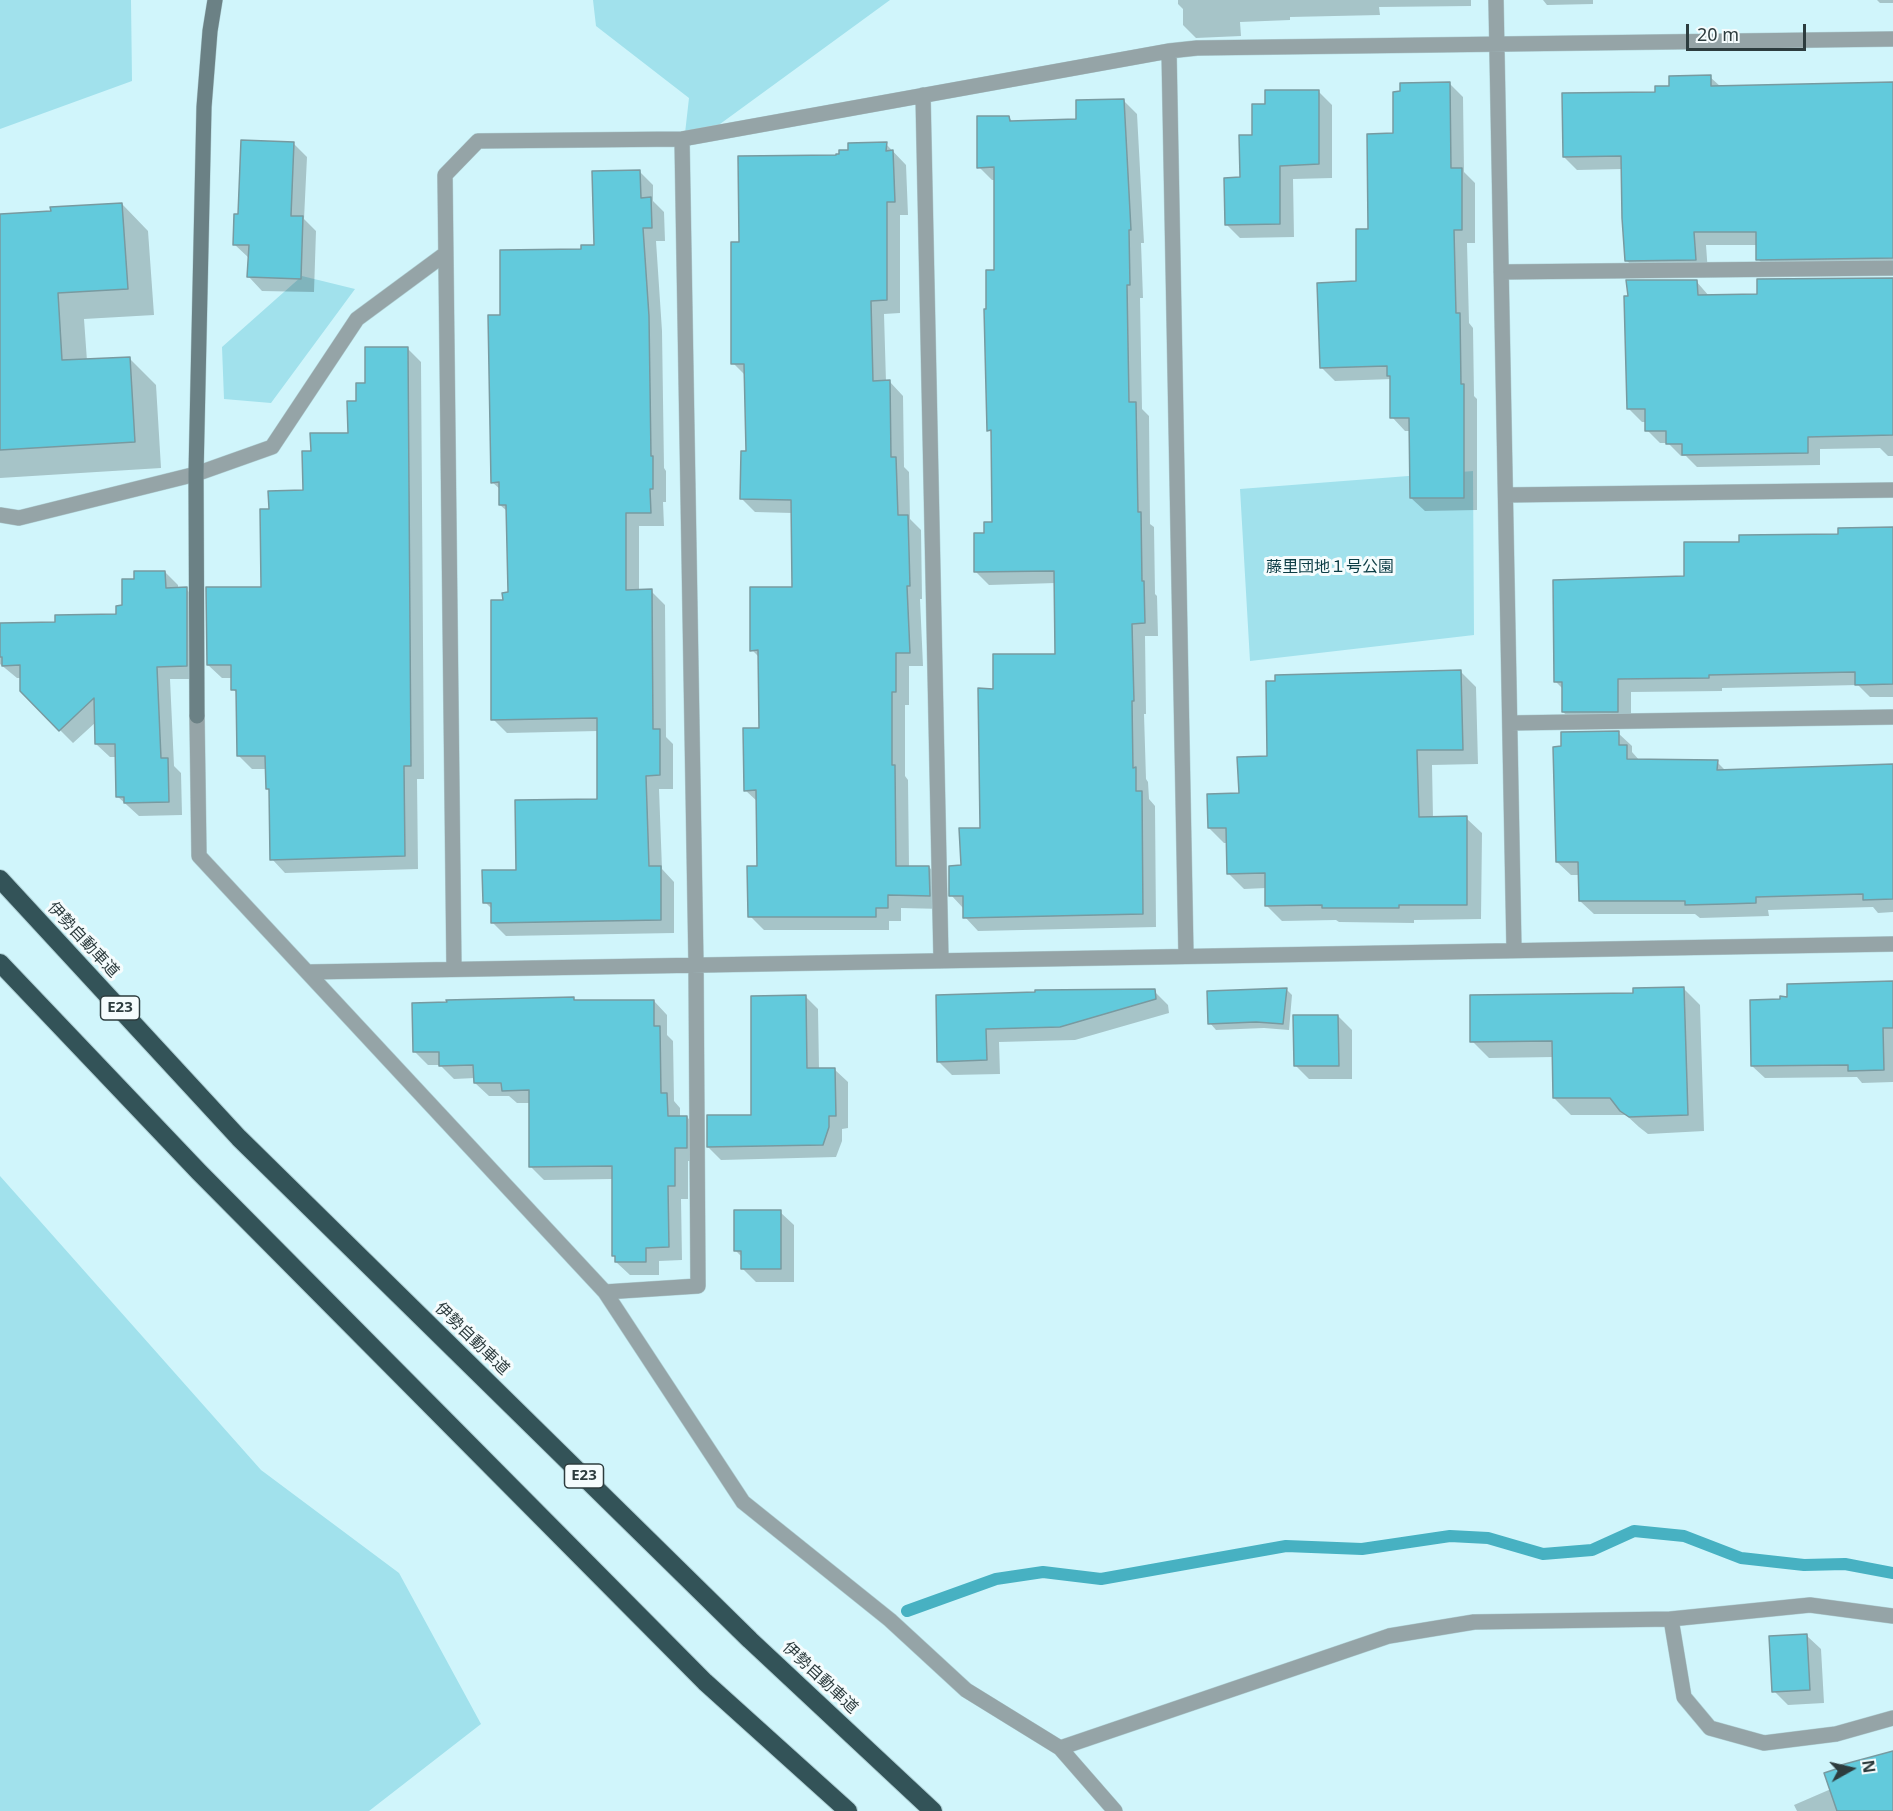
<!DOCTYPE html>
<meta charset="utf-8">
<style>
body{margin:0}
#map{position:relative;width:1893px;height:1811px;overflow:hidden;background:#d0f5fb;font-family:"Noto Sans",sans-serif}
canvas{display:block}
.north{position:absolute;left:1821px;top:1739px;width:60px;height:60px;-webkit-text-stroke:4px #f5fcfd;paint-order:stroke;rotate:82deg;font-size:16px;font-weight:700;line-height:24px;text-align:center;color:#2d3c3e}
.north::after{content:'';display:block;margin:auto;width:21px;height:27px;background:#2d3c3e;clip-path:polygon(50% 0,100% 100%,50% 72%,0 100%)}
.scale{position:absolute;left:1686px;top:24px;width:120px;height:27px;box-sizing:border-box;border:3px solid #2d3c3e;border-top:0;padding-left:8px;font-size:18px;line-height:21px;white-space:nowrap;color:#2d3c3e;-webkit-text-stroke:4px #f5fcfd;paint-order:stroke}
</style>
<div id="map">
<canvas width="1893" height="1811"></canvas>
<div class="north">N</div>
<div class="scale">20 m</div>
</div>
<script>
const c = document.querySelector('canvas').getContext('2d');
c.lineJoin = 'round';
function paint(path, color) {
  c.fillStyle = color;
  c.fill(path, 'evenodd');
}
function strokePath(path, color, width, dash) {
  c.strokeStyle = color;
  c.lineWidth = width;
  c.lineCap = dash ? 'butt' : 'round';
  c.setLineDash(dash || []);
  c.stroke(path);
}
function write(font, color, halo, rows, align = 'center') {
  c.font = font + ' "Noto Sans","Noto Sans JP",sans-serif';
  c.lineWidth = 6;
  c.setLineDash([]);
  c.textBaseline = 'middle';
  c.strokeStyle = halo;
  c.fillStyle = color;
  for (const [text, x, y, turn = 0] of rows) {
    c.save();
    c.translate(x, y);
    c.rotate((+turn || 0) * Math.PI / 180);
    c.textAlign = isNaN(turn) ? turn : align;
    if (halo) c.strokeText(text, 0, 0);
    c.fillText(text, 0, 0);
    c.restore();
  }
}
const green = new Path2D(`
 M0,0H131L132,81L0,129Z
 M593,0H890L683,151L689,98L596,26Z
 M302,276L355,289L271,403L224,399L222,347Z
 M1473,471L1474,635L1250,661L1240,489Z
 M0,1176L261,1470L399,1573L481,1724L369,1811H0Z`);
const shadow = new Path2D(`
 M1178,0H1471V6L1379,7L1380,15L1290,17V20L1240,22L1241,36L1196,38L1183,25V9L1178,4Z
 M1543,0H1593V4L1547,5Z
 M1877,0H1893V3H1880Z
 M1710,77L1721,87L1893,83V271L1771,272L1758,259L1757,245H1706L1708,273H1640L1626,260L1623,169L1577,170L1564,157L1656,93Z
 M1450,84L1463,97L1464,172L1475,183V243H1467L1469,323L1473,328L1474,396L1477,399V510L1425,511L1411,498V431H1405L1392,417V379L1335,381L1321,367L1357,282L1395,135Z
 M1318,91L1332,105V178L1293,179L1294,237L1240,238L1226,224L1267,106Z
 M1123,100L1137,114L1144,243H1141L1143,298H1140L1142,409L1149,416L1150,524L1154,527L1155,594L1157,596L1158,636H1145L1146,714H1144L1146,779L1148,782L1149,799L1155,806L1156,927L978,931L965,917L964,909L951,895L962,867L981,829L995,690L1057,655L1056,583L989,585L975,571L994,523L993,434L989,430L987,311L995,272V180H992L979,167L1008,117L1013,122L1078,121Z
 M293,143L307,157L304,219L316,231L314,292L262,291L249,277V258L234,244L240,216Z
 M886,144L906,165L908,215H900V313L884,314L886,382H890L903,396L904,467L909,472L910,519L921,530L922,599H920L923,666H909V705H905V776L908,780L909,867H929L942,881L943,909L901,908V921H889V930H764L750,916L759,867L758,802L745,790L760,729V658L752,650L794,589L792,513L755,512L742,499L748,453L746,376L733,363L740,243L838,157Z
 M639,171L653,185V201L664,212L665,241H656L662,331L664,468L666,471V502H663L664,526H639V591H651L665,605L666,737L673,744V789H659L662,869L674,882V933L506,936L492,922V909L485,902L517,871L598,800V731L507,733L493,719L504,602L509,594L507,511L500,505L501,490L492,482L502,316L582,250L596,246Z
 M122,204L148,231L154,315L84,319L87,361L129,358L156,385L161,468L0,478V215L52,212Z
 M1893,279V456H1888L1880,448L1820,449V465L1697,467L1686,456H1681L1668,443H1660L1647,430L1646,422H1642L1629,409L1696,281L1709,296L1758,295Z
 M407,348L421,362L424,779H417L418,869L285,873L272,859L270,792L267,788V769H252L238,755L237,693L233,689V678H222L208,665L262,588L271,511L305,491L312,453L349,434L358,402L367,385Z
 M1893,528V697H1870L1858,685L1722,688V691L1631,692V724L1577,725L1563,712L1564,690L1556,682L1686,578L1741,543L1840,535Z
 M165,572L178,585V589H186L199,602L200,679H170L174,766L181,773L182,815L139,816L117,796V757H110L96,744V722L73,743L60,730L21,678H17L0,664V624L57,623L117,616L124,607L136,580Z
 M1461,672L1476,687L1478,764L1432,765L1433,819L1466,818L1482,833L1481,919L1414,920V923L1339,922L1336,920L1282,921L1267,906L1266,888L1244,889L1228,873V843H1224L1209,828L1240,795L1268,757Z
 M1618,733L1632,746V752L1640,761L1717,762L1726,771L1893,766V912L1878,913L1873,907L1768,910L1769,916L1700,918L1695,914H1594L1580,901V875H1571L1557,862Z
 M1893,983V1082L1862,1083L1857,1077L1765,1078L1752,1066L1781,1001Z
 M1683,988L1700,1005L1704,1131L1648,1134L1639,1127L1626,1115H1571L1554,1098V1057L1489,1058L1472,1041L1635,995Z
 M1286,989L1292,995L1289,1030L1264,1028L1216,1030L1210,1023Z
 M1154,991L1168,1005L1169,1013L1075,1040L999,1042L1000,1074L952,1075L938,1061L937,996Z
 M805,996L818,1009L819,1069H834L848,1082V1128L842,1129V1141L836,1157L721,1160L708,1147L753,1116Z
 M573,999L576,1002L654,1001L667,1015V1035L673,1041L674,1101L680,1108V1117H687L700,1131V1161H688V1199H681L682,1260L659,1261V1275H630L616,1262V1258L613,1255V1179L544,1180L531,1167L530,1103H517L509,1096H489L475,1083V1078L454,1079L440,1065H428L415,1052Z
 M1338,1016L1352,1030V1079H1309L1295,1065Z
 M780,1212L794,1225V1282H756L742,1268V1257L736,1251Z
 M1807,1636L1821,1649L1824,1703L1788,1705L1774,1691Z
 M1893,1754V1811H1797L1794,1805L1831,1789Z`);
const stream = new Path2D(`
 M907,1611L996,1579L1043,1572L1101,1579L1286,1546L1362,1549L1450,1536L1488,1538L1543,1554L1592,1550L1634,1531L1684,1536L1741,1558L1804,1565L1845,1564L1893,1573`);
const building = new Path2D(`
 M1711,75V86L1893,82V258L1756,260V232H1694L1696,260L1625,261L1622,218L1621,156L1563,157L1562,93L1655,92V86H1669V76Z
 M1450,82L1451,168H1462V230H1454L1456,313H1460L1461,384H1464V498H1410L1409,418H1390V376H1387V366L1320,368L1317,283L1356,281V229H1368L1367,134L1393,133V92L1400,91V83Z
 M1265,90H1319V164L1280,166V224L1225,225L1224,178L1240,177L1239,135H1252V104H1265Z
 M1124,99L1131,230H1129L1130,285H1127L1129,402H1136L1138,512H1141L1142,581H1144L1145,623L1132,624L1134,701H1132L1133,768L1136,767V791H1142L1143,914L963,918V896H949V866L961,865L959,828H980L978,688L993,689V654H1055L1054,571L974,572V533H984V522H992L991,430L987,431L984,309H986V270H994V167L977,168V116H1009L1010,121L1076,119V100Z
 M241,140L294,142L291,216H303L301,279L247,277L249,245H233L234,214H238Z
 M887,142L886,151L893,150L895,202H887V300L871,301L873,381L890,380L891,457H896L898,515H908L910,586H907L910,653H896V692H892V765H895L896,866H929L930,896L888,895V908H876V917H748L747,866H757L756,790L744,791L743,728H759L758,650L750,651V587H792L791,500L740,499L741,451H746L744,364H731V242H739L738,156L836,155V154H839V150H848V143Z
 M640,170L641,198L651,197L652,228H643L649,316L651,456H653V489H650L651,513H626V590L652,589L653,729H660V775L646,776L649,866H661V920L491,923V903H483L482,870H516L515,800L597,799V718L491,720V600H503L502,593L508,592L506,505H499V482L491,483L488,315H500V250L581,249V245H594L592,171Z
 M122,203L128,289L58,293L62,360L130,357L135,442L0,450V214L51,211L50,207Z
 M1893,278V435L1808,437V453L1682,455V444H1666V431H1645V409H1627L1624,296H1628L1626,280H1697L1698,295L1757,294V279Z
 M365,347H408L411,766H404L405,856L270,860L269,789H266L265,756H237L236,690H231V665H207L206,587H261L260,509H269L268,491L303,490L302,451H311L310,433H348L347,401H356V383H365Z
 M1893,527V684L1855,685V672L1709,675V678L1618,679V712H1562V682H1554L1553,580L1684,576V542H1739V535L1838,534V528Z
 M134,571H165L166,588L187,587V666L157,667L161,758H168L169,802L124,803V797H116L115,744H95L94,698L59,731L20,691V665L2,666V657H0V623L55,622V615L116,614V606L122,605V579H134Z
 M1461,670L1463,750H1417L1419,817L1467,816V905H1399V908H1322V905L1265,906V873L1227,874L1226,828H1208L1207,794L1239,793L1237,757L1267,756L1266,681H1275V675Z
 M1619,731V745H1627V759L1718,760L1717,770L1893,764V899L1863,900V894L1756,897V903L1726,904L1685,905V901H1579L1578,862H1556L1553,747L1561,746V732Z
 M1893,981V1028H1883L1884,1070L1848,1071V1065L1751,1066L1750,1000L1780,999V996L1787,997V984Z
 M1684,987L1688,1115L1629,1117L1620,1111L1610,1098H1553L1552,1041L1470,1042V995L1633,993V988Z
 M1287,988L1283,1024L1256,1022L1208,1024L1207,991Z
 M1155,989L1156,999L1060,1027L986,1029L987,1060L937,1062L936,995L1035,992V990Z
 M806,995L807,1068H835L836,1116H829V1127L823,1145L707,1147V1115H751V996Z
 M574,997V1000H654V1026H660L661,1093H667L668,1116H687V1148H675V1186H668L669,1247L646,1248V1262H615V1256H612V1166L529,1167V1090L502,1091L501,1083H474L473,1065L439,1066V1052H413L412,1003L447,1002L446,1000Z
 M1293,1015H1338L1339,1066H1294Z
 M734,1210H781V1269H741V1251H734Z
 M1807,1634L1810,1690L1772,1692L1769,1636Z
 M1893,1751V1811H1837L1824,1773L1842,1767L1841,1765Z`);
const street = new Path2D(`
 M1496,0L1514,949
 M1169,51L1186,955
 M923,95L941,959
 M1501,272L1893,268
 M1506,495L1893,490
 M0,515L19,518L196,474L272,447L357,319L445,254
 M197,716L199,856L605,1292L743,1502L890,1620L966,1690L1060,1748L1115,1811
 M1510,723L1893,717
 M454,969L445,175L478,141L682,139L1169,51L1197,48L1893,39
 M309,972L1893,944
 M605,1292L698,1286L696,964L682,139
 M1671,1619L1684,1697L1710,1728L1764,1743L1836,1734L1893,1718
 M1060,1748L1389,1636L1474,1622L1671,1619L1810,1605L1893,1616`);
const secondary = new Path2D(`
 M197,716L196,474L204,107L210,31L215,0`);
const highway = new Path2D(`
 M0,879L239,1138L750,1640L933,1811
 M0,963L199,1172L705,1682L848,1811`);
const shields = [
 [120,1008,39],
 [584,1476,39]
];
const shieldNames = [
 ["E23",120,1008],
 ["E23",584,1476]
];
const parkNames = [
 ["藤里団地１号公園",1330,567]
];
const streetNames = [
 ["伊勢自動車道",83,940,47],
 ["伊勢自動車道",472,1339,44],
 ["伊勢自動車道",820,1678,43]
];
paint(green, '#a1e1ec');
paint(shadow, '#0003');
strokePath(stream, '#47b1c2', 12);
paint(building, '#62cadc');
strokePath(building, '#789aa0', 1.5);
strokePath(street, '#afd0d5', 16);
strokePath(secondary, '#afd0d5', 16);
strokePath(highway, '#afd0d5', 20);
strokePath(street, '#95a4a7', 15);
strokePath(secondary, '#6b8185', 15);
strokePath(highway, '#335358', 18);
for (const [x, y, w] of shields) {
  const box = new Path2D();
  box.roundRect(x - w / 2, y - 12, w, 24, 4.5);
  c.fillStyle = '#f5fcfd';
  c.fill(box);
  strokePath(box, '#2d3c3e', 1.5);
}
write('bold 15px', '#2d3c3e', null, shieldNames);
write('16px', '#0c3d45', '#f5fcfd', parkNames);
write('16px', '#2d3c3e', '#f5fcfd', streetNames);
</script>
